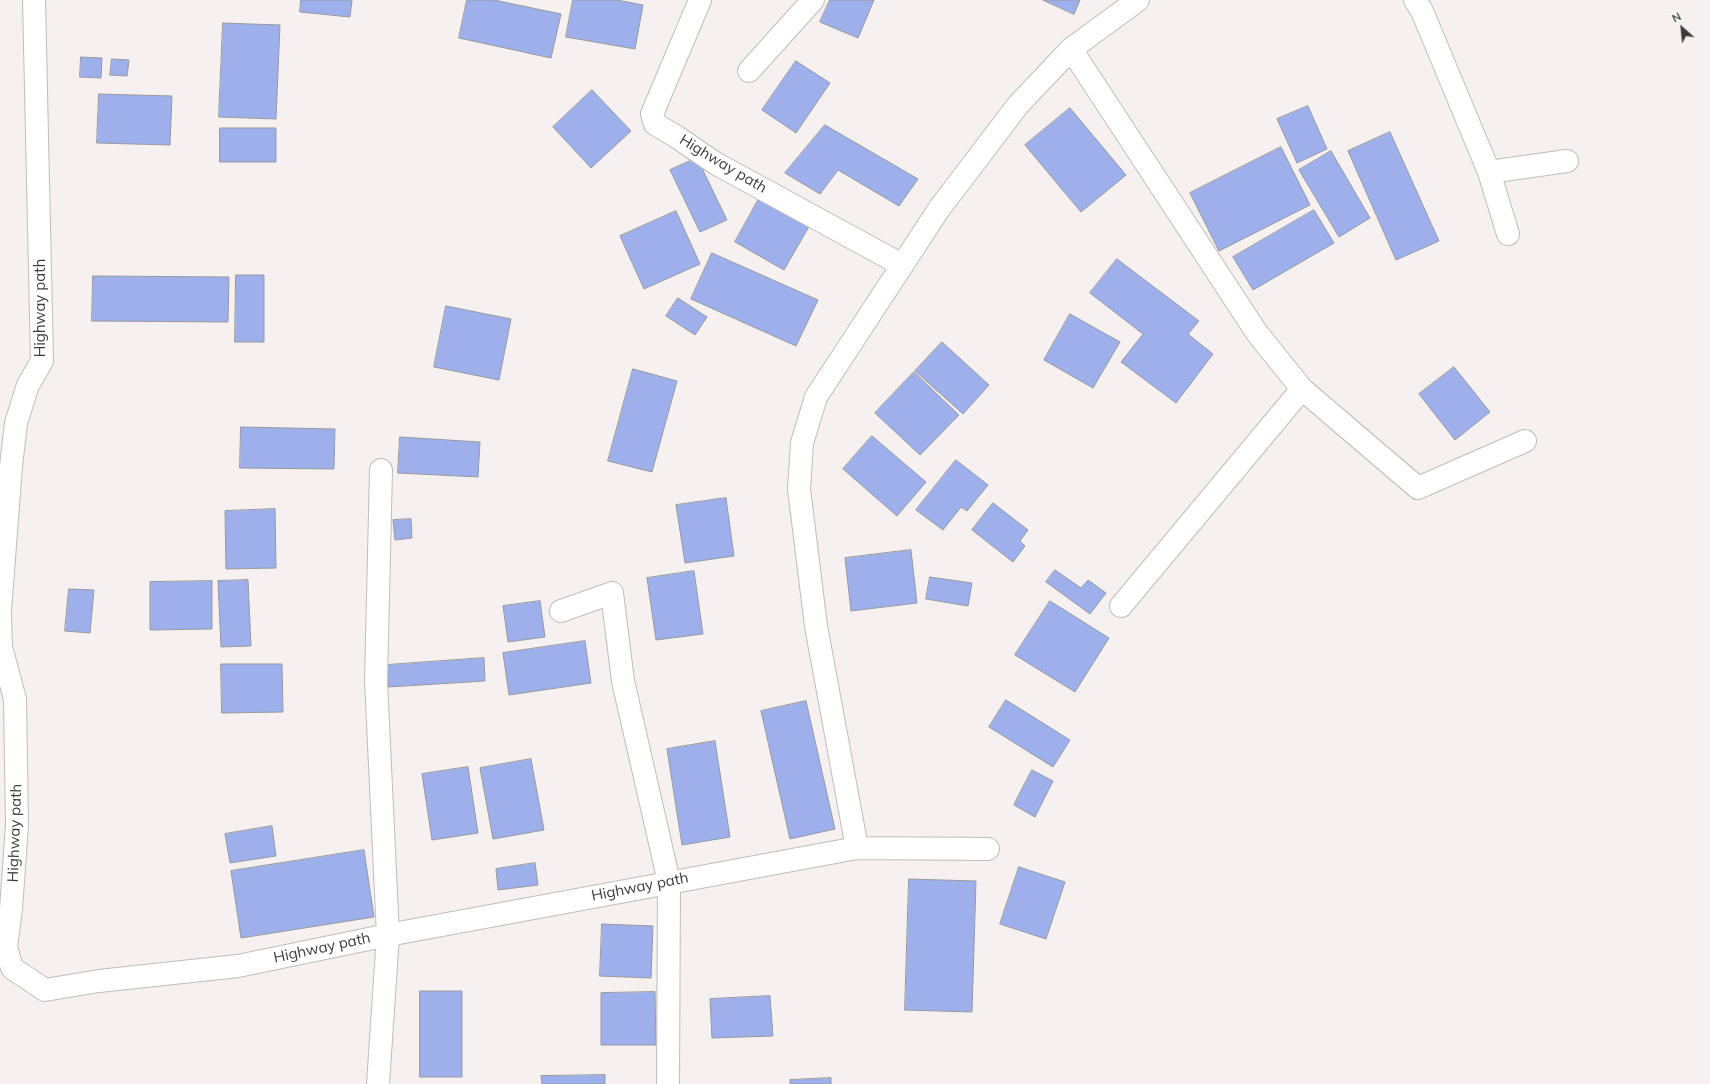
<!DOCTYPE html>
<style>
body{margin:0}
#map{position:relative;width:1710px;height:1084px;overflow:hidden;background:#f6f1f0;font-family:Mulish,sans-serif}
canvas{display:block}
.north{position:absolute;left:1662px;top:8px;width:40px;height:40px;-webkit-text-stroke:3px #fff;paint-order:stroke;rotate:333deg;font-size:11px;font-weight:700;line-height:16px;text-align:center;color:#3e3c3b}
.north::after{content:'';display:block;margin:auto;width:14px;height:18px;background:#3e3c3b;clip-path:polygon(50% 0,100% 100%,50% 72%,0 100%)}
</style>
<div id="map">
<canvas width="1710" height="1084"></canvas>
<div class="north">N</div>
</div>
<script>
const c = document.querySelector('canvas').getContext('2d');
c.lineJoin = 'round';
function paint(path, color) {
  c.fillStyle = color;
  c.fill(path, 'evenodd');
}
function strokePath(path, color, width, dash) {
  c.strokeStyle = color;
  c.lineWidth = width;
  c.lineCap = dash ? 'butt' : 'round';
  c.setLineDash(dash || []);
  c.stroke(path);
}
function write(font, color, halo, rows, align = 'center') {
  c.font = font + ' Mulish,sans-serif';
  c.lineWidth = 3;
  c.setLineDash([]);
  c.textBaseline = 'middle';
  c.strokeStyle = halo;
  c.fillStyle = color;
  for (const [text, x, y, turn = 0] of rows) {
    c.save();
    c.translate(x, y);
    c.rotate((+turn || 0) * Math.PI / 180);
    c.textAlign = isNaN(turn) ? turn : align;
    if (halo) c.strokeText(text, 0, 0);
    c.fillText(text, 0, 0);
    c.restore();
  }
}
const building = new Path2D(`
 M301,0H352L350,17L300,12Z
 M467,0H494L561,14L551,58L459,38Z
 M573,0H617L643,5L635,49L566,37Z
 M830,0H874L858,38L820,22Z
 M1043,0H1080L1074,14Z
 M223,23L280,25L276,119L219,117Z
 M81,57L102,58L101,78L80,77Z
 M112,59L129,60L127,76L110,75Z
 M796,61L830,83L796,133L762,110Z
 M592,90L631,131L591,168L553,127Z
 M99,94L172,96L170,145L97,143Z
 M1308,106L1327,149L1297,163L1277,119Z
 M1070,108L1126,175L1081,212L1025,145Z
 M825,125L918,179L899,206L838,170L820,194L785,173Z
 M220,128H276V162H220Z
 M1390,132L1439,241L1396,260L1348,151Z
 M1281,147L1310,205L1219,251L1190,193Z
 M1331,151L1370,218L1339,237L1299,170Z
 M697,158L727,220L700,232L670,170Z
 M761,195L811,223L784,270L735,242Z
 M1314,210L1334,243L1253,290L1233,257Z
 M676,211L700,264L644,289L620,236Z
 M712,253L818,300L796,346L691,299Z
 M1117,259L1199,321L1188,334L1213,354L1176,403L1121,362L1143,334L1090,293Z
 M236,275H264V342H235Z
 M93,276L229,277L228,322L92,321Z
 M678,298L707,317L695,335L666,316Z
 M446,306L511,319L499,380L434,367Z
 M1070,314L1120,342L1093,388L1044,360Z
 M942,342L989,385L963,414L915,371Z
 M1454,367L1490,412L1455,440L1419,394Z
 M633,369L677,381L652,472L608,461Z
 M914,372L959,415L920,455L875,413Z
 M241,427L335,429L334,469L240,468Z
 M872,436L926,482L897,516L843,469Z
 M400,437L480,442L478,477L398,473Z
 M956,460L988,485L967,511L961,507L943,530L916,510Z
 M726,498L734,556L685,563L676,505Z
 M993,503L1028,530L1020,541L1025,546L1013,562L972,530Z
 M275,509L276,568L226,569L225,511Z
 M411,519L412,538L395,540L393,520Z
 M911,550L917,603L851,611L845,558Z
 M1055,570L1081,588L1088,580L1106,593L1090,614L1046,582Z
 M694,571L703,634L656,640L647,578Z
 M930,577L972,583L968,606L926,599Z
 M248,580L251,646L221,647L218,581Z
 M212,581V629L150,630V582Z
 M69,589L94,590L90,633L65,631Z
 M540,601L545,637L508,642L503,606Z
 M1050,601L1109,638L1075,692L1015,655Z
 M585,641L591,683L509,695L503,653Z
 M484,658L485,681L388,687L387,665Z
 M221,664H282L283,712L222,713Z
 M1006,700L1070,740L1053,767L989,727Z
 M806,701L835,829L790,839L761,711Z
 M715,741L730,837L682,845L667,749Z
 M531,759L544,830L493,839L480,768Z
 M468,767L478,833L432,840L422,774Z
 M1032,770L1053,781L1035,817L1014,805Z
 M272,826L276,856L230,863L225,834Z
 M364,850L374,917L241,938L231,871Z
 M535,863L538,885L498,890L496,869Z
 M1019,867L1065,882L1046,939L1000,924Z
 M909,879L976,881L972,1012L905,1010Z
 M602,924L653,926L651,978L600,976Z
 M420,991H462V1077H420Z
 M655,992L656,1045H601V993Z
 M770,996L773,1036L712,1038L710,999Z
 M605,1075V1084H542L541,1076Z
 M831,1078V1084H790V1080Z`);
const street = new Path2D(`
 M700,0L652,114L655,124L677,137L715,163L902,265
 M1415,0L1422,11L1489,172L1508,234
 M1071,49L1257,333L1302,389L1418,488L1525,441
 M749,71L813,0
 M1489,172L1567,161
 M1121,606L1302,389
 M0,611L11,466L16,423L28,385L42,361L34,0
 M561,611L612,593L623,681L669,882L668,1084
 M0,615L1,647L15,699L17,825L11,909L6,947L12,968L45,990L99,981L238,966L388,935L857,848L988,849
 M857,848L816,626L799,489L802,443L816,397L939,209L1018,105L1071,49L1138,0
 M378,1084L388,935L376,681L381,470`);
const streetNames = [
 ["Highway path",723,164,31],
 ["Highway path",40,308,-90],
 ["Highway path",15,833,-88],
 ["Highway path",640,887,-11],
 ["Highway path",322,948,-12]
];
paint(building, '#9db0ec');
strokePath(building, '#98999d', 1);
strokePath(street, '#c1bcbb', 24);
strokePath(street, '#fff', 22);
write('15px', '#3e3c3b', '#fff', streetNames);
</script>
